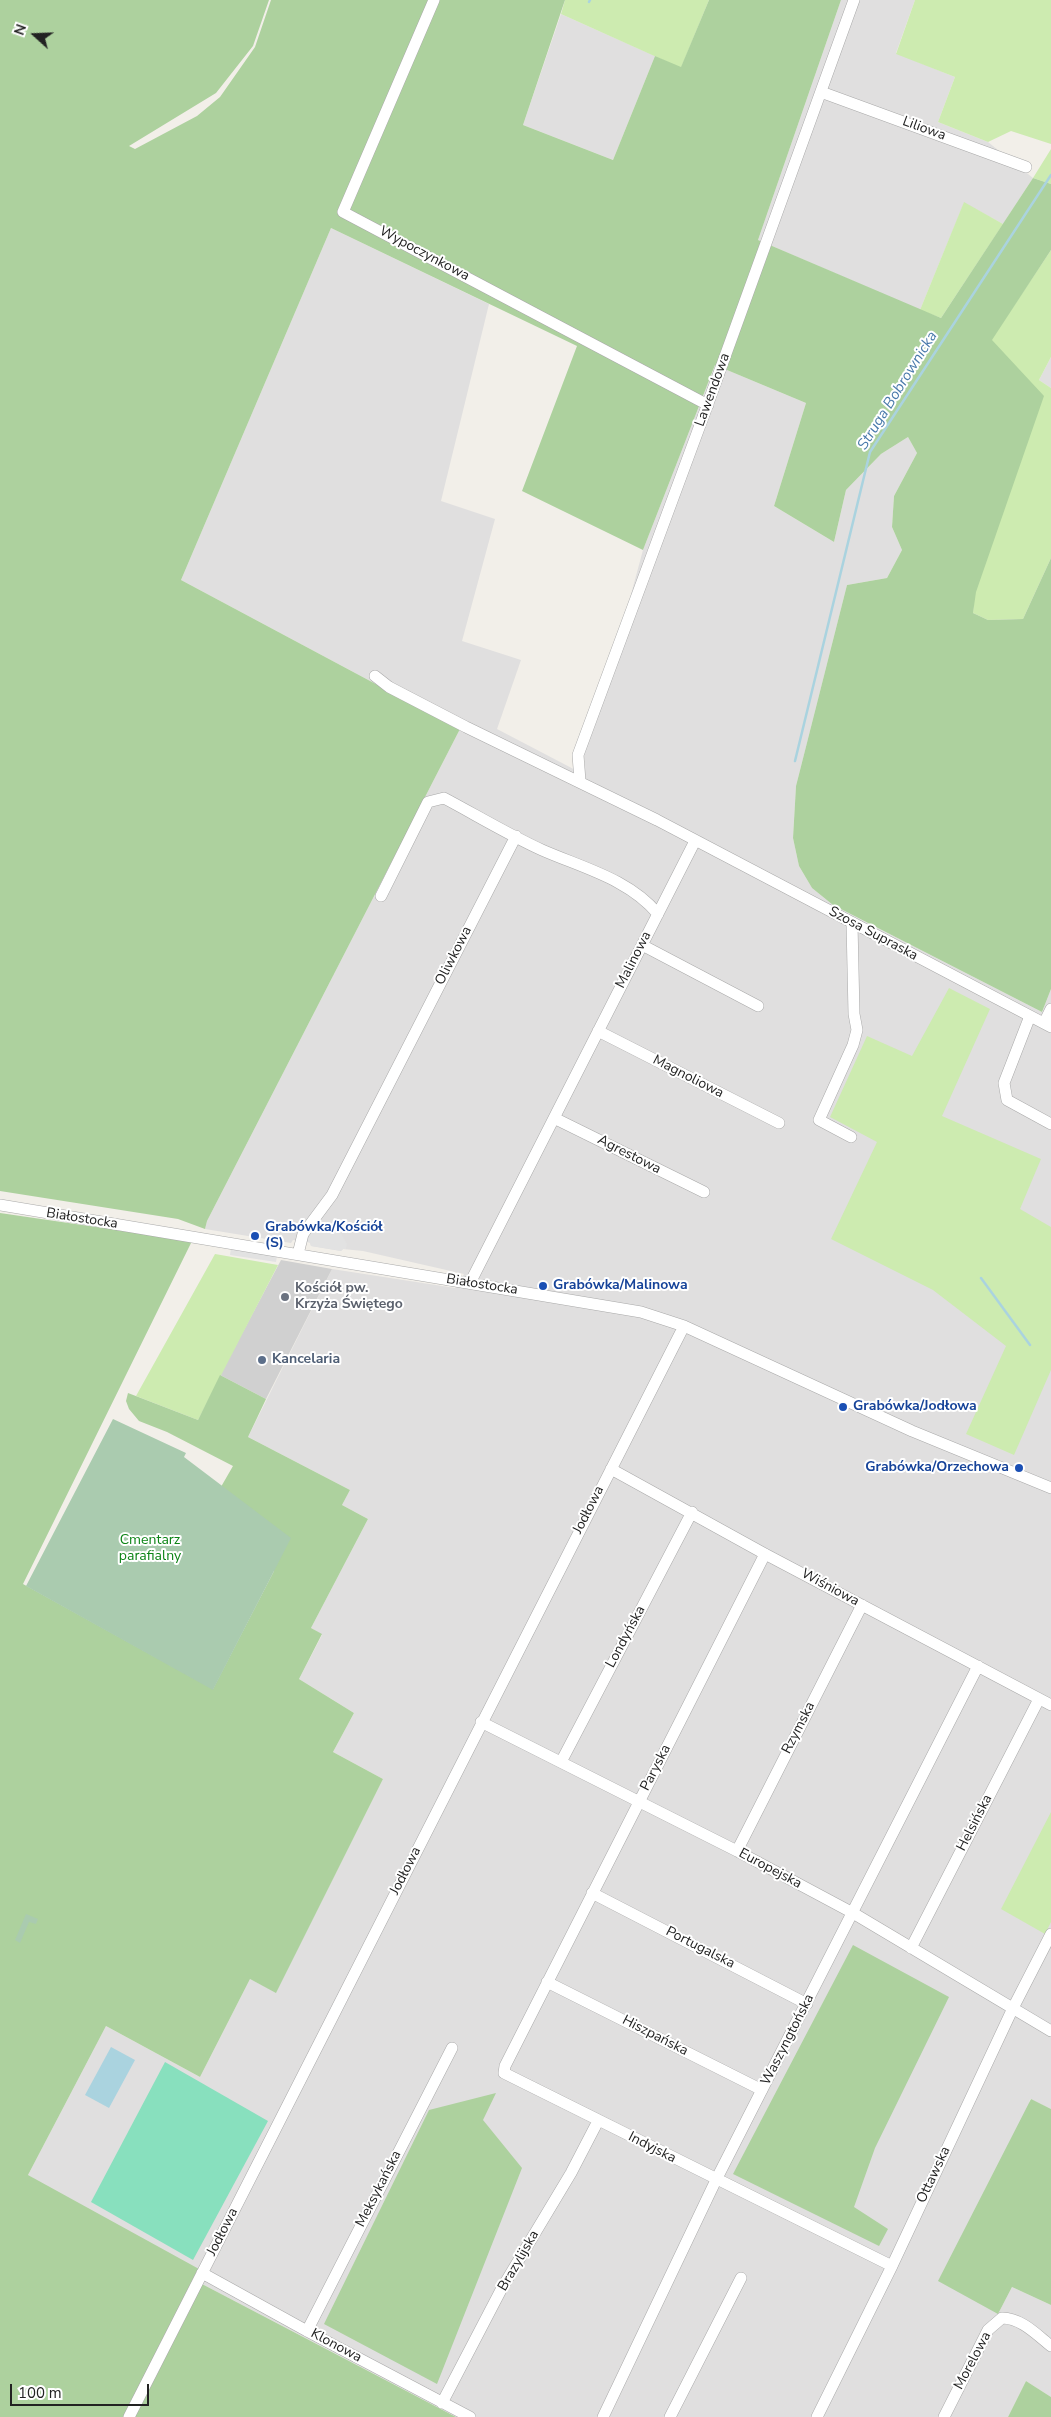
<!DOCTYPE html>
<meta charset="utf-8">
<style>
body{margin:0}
#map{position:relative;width:1051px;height:2417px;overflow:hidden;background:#f2efe9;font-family:"Nunito Sans",sans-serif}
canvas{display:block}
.north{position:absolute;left:10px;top:10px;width:50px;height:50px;-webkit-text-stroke:4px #fff;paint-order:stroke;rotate:290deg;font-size:14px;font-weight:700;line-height:20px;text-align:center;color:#222}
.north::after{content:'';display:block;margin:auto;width:18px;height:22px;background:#222;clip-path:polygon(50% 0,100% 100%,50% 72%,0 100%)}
.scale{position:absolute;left:10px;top:2384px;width:139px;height:22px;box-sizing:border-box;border:2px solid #222;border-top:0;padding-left:6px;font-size:15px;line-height:18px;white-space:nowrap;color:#222;-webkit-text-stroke:4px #fff;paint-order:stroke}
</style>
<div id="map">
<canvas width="1051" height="2417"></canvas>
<div class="north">N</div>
<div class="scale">100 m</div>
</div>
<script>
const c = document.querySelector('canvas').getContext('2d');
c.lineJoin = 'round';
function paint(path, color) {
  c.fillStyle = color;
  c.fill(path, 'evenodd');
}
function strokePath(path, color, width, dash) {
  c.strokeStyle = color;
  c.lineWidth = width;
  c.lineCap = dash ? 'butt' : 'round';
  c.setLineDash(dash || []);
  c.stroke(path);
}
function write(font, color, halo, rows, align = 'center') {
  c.font = font + ' "Nunito Sans",sans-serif';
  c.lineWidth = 4;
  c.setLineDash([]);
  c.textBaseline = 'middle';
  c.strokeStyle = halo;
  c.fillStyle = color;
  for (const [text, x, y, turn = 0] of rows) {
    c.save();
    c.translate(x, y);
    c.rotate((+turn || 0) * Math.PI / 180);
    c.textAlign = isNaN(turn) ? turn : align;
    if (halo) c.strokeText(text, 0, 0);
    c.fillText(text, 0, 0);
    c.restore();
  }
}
const residential = new Path2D(`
 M841,0H915L896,53L955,77L938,122L988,142L1033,178L1003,224L964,203L920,310L758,240Z
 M561,14L655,56L613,160L523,125Z
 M331,228L489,304L441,501L495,519L462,641L521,660L497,729L585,775L584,754L597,720L643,550L715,365L806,403L774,506L834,542L846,490L881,454L908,437L917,453L894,496L892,527L902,550L887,578L847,585L796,786L793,838L799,866L812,888L833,905L1042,1012L1051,989V2109L1030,2099L998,2314L1012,2287L1051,2305V2397L1026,2381L1008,2417H456L202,2284L28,2175L106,2026L200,2077L250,1979L276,1992L383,1779L333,1752L354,1713L299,1679L322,1635L311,1628L368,1519L342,1505L350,1490L248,1437L332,1269L455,1288L464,1274L363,1251L343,1249L341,1251L311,1246L310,1242L293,1240L291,1243L205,1229L207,1221L460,729L181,580Z
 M1051,357V388L1039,380Z`);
const religious = new Path2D(`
 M281,1260L332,1269L266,1399L220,1375Z`);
const grass = new Path2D(`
 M565,0H709L681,68L561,14Z
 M915,0H1051V144L1011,131L988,142L938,122L955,77L896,54Z
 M1051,149V184L1033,178Z
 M964,202L1003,224L941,318L920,310Z
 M1051,250V357L1039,380L1051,388V558L1023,619L988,620L973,613L991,340Z
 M949,988L990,1009L942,1116L1041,1159L1020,1209L1051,1227V1370L1014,1455L966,1434L1006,1346L933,1290L831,1239L877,1142L830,1117L867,1036L912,1056Z
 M215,1254L278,1265L198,1420L136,1396Z
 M1051,1812V1922L1045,1934L1001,1909Z`);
const forest = new Path2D(`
 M0,0H269L253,46L216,93L129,146L135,149L197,116L220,97L255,47L271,0H565L523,125L613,160L655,56L681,67L709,0H841L758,240L941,318L1033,178L1051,184V250L992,340L1044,396L976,592L973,613L988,620L1023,619L1051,558V989L1042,1012L833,905L812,888L799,866L793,838L796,786L847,585L887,578L902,550L892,527L894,496L917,453L908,437L881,454L846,490L834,542L774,506L806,403L715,365L643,550L522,491L577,346L331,228L181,580L460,729L207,1221L205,1229L178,1219L0,1191Z
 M0,1213L192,1241L23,1584L213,1689L274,1571L203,1518L233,1466L167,1432L139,1421L129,1409L126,1401L128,1393L198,1420L220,1375L266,1399L248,1437L350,1490L342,1505L368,1519L311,1628L322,1634L299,1679L354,1713L333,1752L383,1779L276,1993L250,1979L200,2077L106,2026L28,2175L199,2269L124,2417H0Z
 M853,1945L949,1997L875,2148L854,2207L888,2229L879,2246L733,2174Z
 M496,2093L483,2120L522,2168L437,2384L324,2324L429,2110Z
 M1031,2099L1051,2109V2305L1012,2287L998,2314L938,2281Z
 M202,2284L456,2417H135Z
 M1026,2381L1051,2397V2417H1008Z`);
const cemetery = new Path2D(`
 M113,1419L186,1453L184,1457L291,1538L213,1690L26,1586Z
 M26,1914L38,1919L36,1924L29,1922L20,1943L15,1940Z`);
const pitch = new Path2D(`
 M165,2062L268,2121L193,2260L91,2202Z`);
const parking = new Path2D(`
 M321,1222H330L337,1226L347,1244L346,1249H343L341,1251L311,1246L310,1243L307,1242L308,1236L318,1223Z
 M231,1248L277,1256L276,1262L230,1255Z`);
const water = new Path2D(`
 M111,2047L135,2060L109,2108L85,2095Z`);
const stream = new Path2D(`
 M589,2L590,0
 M795,761L870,452L1051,175
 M981,1278L1030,1345`);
const minor = new Path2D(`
 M434,0L343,212L708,405
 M821,92L1026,167
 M375,676L389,687L466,727L657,820L1051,1027
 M580,781L578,755L706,409L854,0
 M381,896L428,802L444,798C476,815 509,835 542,850C583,868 629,879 658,914
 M642,945L758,1006
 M1030,1016L1004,1083L1007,1100L1051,1124
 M1044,1023L1051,1009
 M598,1031L779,1123
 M554,1118L704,1192
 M851,1137L819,1120L853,1045L857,1030L854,1014L852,923
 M0,1205L641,1312L684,1326L912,1431L1051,1488
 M298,1254L303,1234L332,1195L516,836
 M470,1283L695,841
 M611,1469L765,1554L1051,1705
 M765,1554L505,2066L504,2073L892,2266
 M481,1722L737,1851L853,1913L1051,2031
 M561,1762L692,1512
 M737,1851L862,1605
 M592,1893L807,2004
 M911,1948L1039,1699
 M547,1982L762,2090
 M202,2273L307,2331L470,2417
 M307,2331L452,2048
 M442,2403L502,2288L571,2173L598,2121
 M129,2417L684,1326
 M603,2417L716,2180L978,1666
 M670,2417L741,2278
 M817,2417L892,2266L1013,2008L1051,1934
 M944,2417L988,2330L1002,2318C1021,2318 1036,2334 1051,2346`);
const markers = [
 [255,1236,5,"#1a4fb4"],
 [543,1286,5,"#1a4fb4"],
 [285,1297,5,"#6b7280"],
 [262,1360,5,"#5c6f8a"],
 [843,1407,5,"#1a4fb4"],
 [1019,1468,5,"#1a4fb4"]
];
const streetNames = [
 ["Liliowa",924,129,20],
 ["Wypoczynkowa",424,254,28],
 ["Lawendowa",713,390,-70],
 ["Szosa Supraska",873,934,28],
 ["Oliwkowa",454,956,-63],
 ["Malinowa",634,960,-63],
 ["Magnoliowa",688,1077,27],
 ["Agrestowa",629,1155,27],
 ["Białostocka",82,1219,9],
 ["Białostocka",482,1285,9],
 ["Jodłowa",589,1510,-63],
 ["Wiśniowa",830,1588,28],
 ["Londyńska",626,1637,-62],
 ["Rzymska",799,1728,-63],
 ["Paryska",656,1768,-63],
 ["Helsińska",975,1823,-63],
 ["Europejska",770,1869,28],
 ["Jodłowa",406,1871,-63],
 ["Portugalska",700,1948,27],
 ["Hiszpańska",655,2036,27],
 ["Waszyngtońska",788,2040,-63],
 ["Indyjska",652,2148,27],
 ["Ottawska",934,2175,-65],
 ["Meksykańska",379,2189,-63],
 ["Jodłowa",223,2232,-63],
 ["Brazylijska",519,2261,-60],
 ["Klonowa",336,2346,28],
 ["Morelowa",973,2361,-62]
];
const transitNames = [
 ["Grabówka/Kościół",265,1228],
 ["(S)",265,1244],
 ["Grabówka/Malinowa",553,1286],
 ["Grabówka/Jodłowa",853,1407],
 ["Grabówka/Orzechowa",1009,1468,"right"]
];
const worshipNames = [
 ["Kościół pw.",295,1289],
 ["Krzyża Świętego",295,1305]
];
const serviceNames = [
 ["Kancelaria",272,1360]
];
const parkNames = [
 ["Cmentarz",150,1541],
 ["parafialny",150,1557]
];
const waterNames = [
 ["Struga Bobrownicka",898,391,-58]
];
paint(residential, '#e0dfdf');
paint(religious, '#d0d0d0');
paint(grass, '#cdebb0');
paint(forest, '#add19e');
paint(cemetery, '#aacbaf');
paint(pitch, '#88e0be');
paint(parking, '#e2e2e2');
paint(water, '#aad3df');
strokePath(stream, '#aad3df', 2.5);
strokePath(minor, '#a9a9a9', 12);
strokePath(minor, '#fff', 11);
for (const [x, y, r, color] of markers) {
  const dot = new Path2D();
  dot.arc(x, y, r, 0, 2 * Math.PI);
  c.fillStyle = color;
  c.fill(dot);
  strokePath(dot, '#fff', 2);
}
write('14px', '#222', '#fff', streetNames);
write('bold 14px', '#164399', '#fff', transitNames, 'left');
write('bold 14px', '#5b616d', '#fff', worshipNames, 'left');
write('bold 14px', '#4e5e75', '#fff', serviceNames, 'left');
write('14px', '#0c8416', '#fff', parkNames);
write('italic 15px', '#4a7aab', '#fff', waterNames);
</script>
